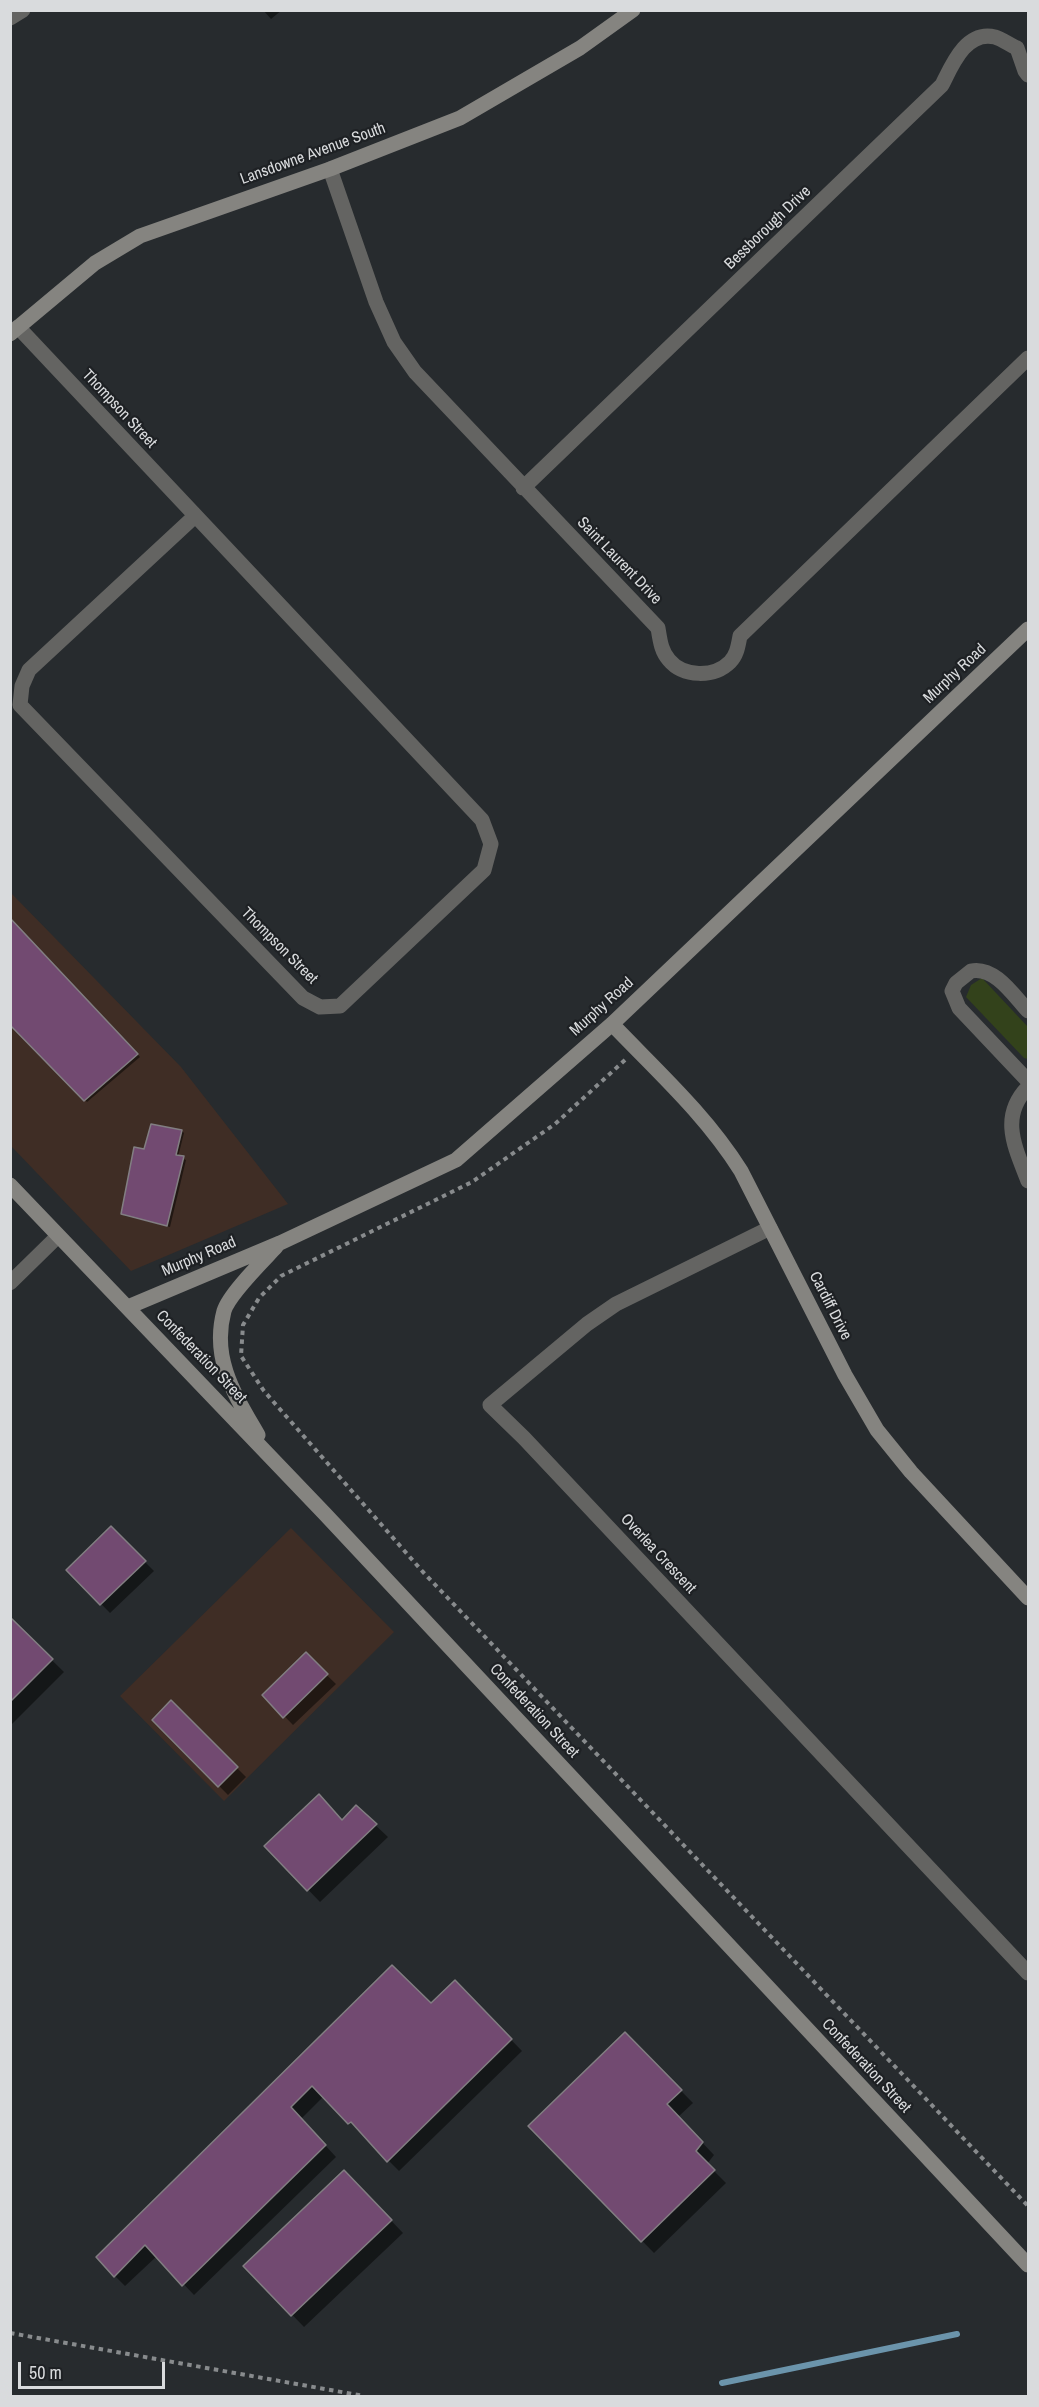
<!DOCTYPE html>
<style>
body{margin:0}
#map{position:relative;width:1039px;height:2407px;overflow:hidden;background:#272b2e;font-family:"Archivo Narrow",sans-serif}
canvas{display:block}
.frame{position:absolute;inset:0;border:12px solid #d9dbdd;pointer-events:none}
.scale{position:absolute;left:18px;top:2362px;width:147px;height:27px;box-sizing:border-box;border:3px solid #d9dbdd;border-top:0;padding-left:8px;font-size:18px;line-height:21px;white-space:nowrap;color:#d9dbdd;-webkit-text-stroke:4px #1e2124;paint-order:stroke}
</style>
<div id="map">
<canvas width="1039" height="2407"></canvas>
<div class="frame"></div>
<div class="scale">50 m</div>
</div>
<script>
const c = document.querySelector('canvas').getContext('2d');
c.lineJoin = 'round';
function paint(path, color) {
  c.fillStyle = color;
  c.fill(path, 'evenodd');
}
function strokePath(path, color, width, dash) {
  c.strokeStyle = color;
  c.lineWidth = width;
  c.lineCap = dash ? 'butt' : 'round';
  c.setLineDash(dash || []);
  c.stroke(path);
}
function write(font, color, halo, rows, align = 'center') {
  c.font = font + ' "Archivo Narrow",sans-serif';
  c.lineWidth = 4.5;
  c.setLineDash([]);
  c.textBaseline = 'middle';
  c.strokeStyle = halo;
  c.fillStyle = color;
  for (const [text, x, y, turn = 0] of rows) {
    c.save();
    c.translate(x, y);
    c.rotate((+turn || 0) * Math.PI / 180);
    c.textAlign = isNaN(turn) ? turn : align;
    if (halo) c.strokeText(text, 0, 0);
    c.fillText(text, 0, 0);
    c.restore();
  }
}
const commercial = new Path2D(`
 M11,893L181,1067L288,1204L131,1271L11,1146Z
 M291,1528L394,1632L224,1801L120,1696Z`);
const green = new Path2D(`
 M982,978L1028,1027V1059L1024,1058L966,997L971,985Z`);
const shadow = new Path2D(`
 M263,10H282L271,19Z
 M10,920L140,1057L87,1102L10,1023Z
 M182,1131L184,1133L178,1157L186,1160L170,1227L125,1216L123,1213L145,1151Z
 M111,1528L154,1571L110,1613L68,1570Z
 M10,1619L64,1672L10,1726Z
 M306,1655L336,1684L293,1725L264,1695Z
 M171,1702L246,1777L228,1795L154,1720Z
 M356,1807L388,1837L320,1902L266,1846L343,1822Z
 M392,1967L431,2005L455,1982L522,2051L399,2171L324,2096L301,2119L336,2157L194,2295L157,2256L125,2286L115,2276Z
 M625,2034L693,2103L678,2117L714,2155L707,2164L726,2183L654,2253L530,2126Z
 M356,2184L403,2233L304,2327L245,2266Z`);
const stream = new Path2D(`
 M722,2383L957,2334`);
const building = new Path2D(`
 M10,918L138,1054L84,1101L10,1025Z
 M151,1124L182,1130L176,1155L184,1156L167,1226L121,1214L134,1147L144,1149Z
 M111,1526L146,1561L100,1605L66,1570Z
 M10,1617L53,1659L10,1702Z
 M306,1652L328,1674L283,1718L262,1695Z
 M171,1700L238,1767L218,1787L152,1720Z
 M319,1794L342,1820L356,1805L377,1824L307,1891L264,1846Z
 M392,1965L431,2003L455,1980L512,2039L387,2162L351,2122L348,2124L312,2086L291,2107L326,2145L182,2286L145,2245L114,2277L96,2257Z
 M625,2032L682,2090L667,2104L703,2142L696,2151L715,2170L641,2242L528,2126Z
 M344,2170L392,2220L291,2316L243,2266Z`);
const path = new Path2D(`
 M625,1060L555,1124L472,1182L281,1276L259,1298L243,1325L241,1356L264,1391L423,1572L1028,2206
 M10,2333L364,2396`);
const street = new Path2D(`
 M10,18L23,10
 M330,169L376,302L394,342L415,372L658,628C660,640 661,651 669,660C683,677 714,678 730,662C737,655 738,646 740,636L1028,358
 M18,327L482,820L491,844L484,870L340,1006L320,1007L303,998L20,705L22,686L29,670L195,516
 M523,488L942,85C952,65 966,30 995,37C1002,39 1010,45 1017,48L1025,71L1028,75
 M1028,1011C1014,996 995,966 971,971L956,983L952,991L959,1008L1028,1081
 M1028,1087C999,1117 1015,1147 1028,1181
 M770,1228L616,1304L587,1324L490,1405L524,1438L1028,1973
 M10,1283L58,1236`);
const secondary = new Path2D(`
 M10,334L95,263L140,236L330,169L460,118L580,48L633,10
 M612,1024C657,1071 706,1115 741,1171L845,1375L877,1430L911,1472L1028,1598
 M10,1185L325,1514L1028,2265
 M128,1307L280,1243L456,1160L612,1024L1028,629
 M258,1435C235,1395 211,1359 224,1311C229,1294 263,1261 276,1247`);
const streetNames = [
 ["Lansdowne Avenue South",313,154,-20],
 ["Bessborough Drive",768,228,-44],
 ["Thompson Street",119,409,47],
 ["Saint Laurent Drive",619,561,46],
 ["Murphy Road",955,674,-43],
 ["Thompson Street",279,946,45],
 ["Murphy Road",602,1007,-42],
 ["Murphy Road",199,1257,-23],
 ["Cardiff Drive",830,1306,63],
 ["Confederation Street",201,1357,46],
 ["Overlea Crescent",658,1554,47],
 ["Confederation Street",534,1711,47],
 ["Confederation Street",866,2066,47]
];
paint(commercial, '#3f2d25');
paint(green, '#33421b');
paint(shadow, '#0007');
strokePath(stream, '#6b94ab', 6);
paint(building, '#724a71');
strokePath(building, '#827e82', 1.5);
strokePath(path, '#888b8d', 4, [4.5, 4.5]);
strokePath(street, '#646462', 15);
strokePath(secondary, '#858480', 15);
write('16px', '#d9dbdd', '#1e2124', streetNames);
</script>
